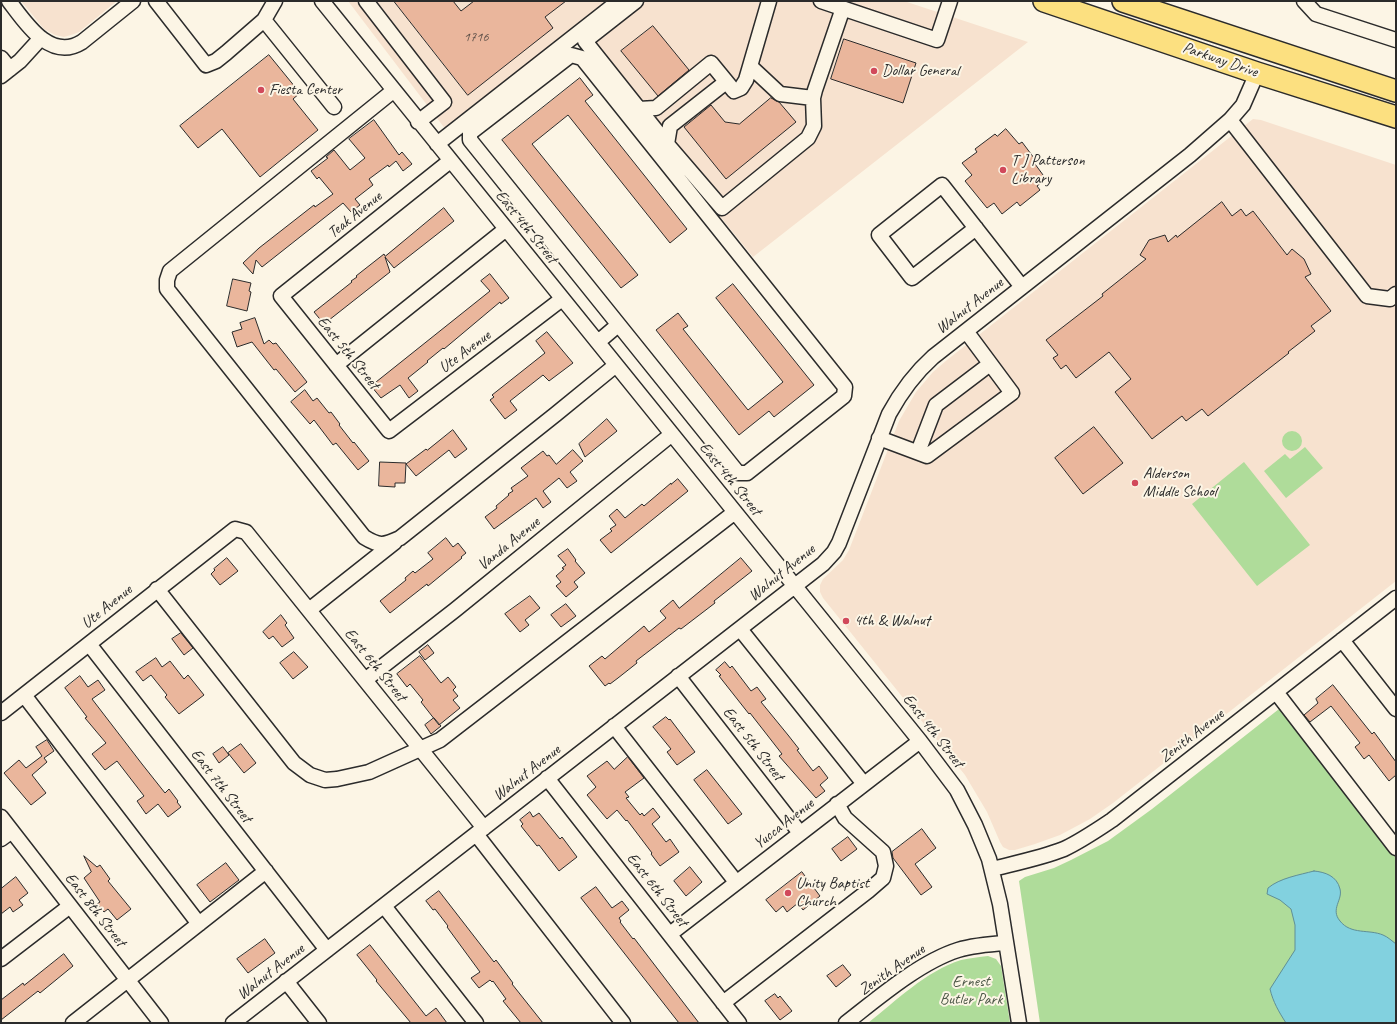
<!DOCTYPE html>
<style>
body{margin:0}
#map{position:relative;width:1397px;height:1024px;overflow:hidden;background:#fcf5e5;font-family:Caveat,sans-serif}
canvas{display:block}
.frame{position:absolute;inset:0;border:2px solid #2b2b2b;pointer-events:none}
</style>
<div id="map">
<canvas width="1397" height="1024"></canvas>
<div class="frame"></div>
</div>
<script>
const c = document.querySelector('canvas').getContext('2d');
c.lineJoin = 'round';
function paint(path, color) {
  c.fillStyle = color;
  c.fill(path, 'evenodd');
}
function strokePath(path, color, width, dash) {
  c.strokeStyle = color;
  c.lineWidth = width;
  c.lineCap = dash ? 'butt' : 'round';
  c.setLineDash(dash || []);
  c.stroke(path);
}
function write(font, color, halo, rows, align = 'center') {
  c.font = font + ' Caveat,sans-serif';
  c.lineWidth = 4;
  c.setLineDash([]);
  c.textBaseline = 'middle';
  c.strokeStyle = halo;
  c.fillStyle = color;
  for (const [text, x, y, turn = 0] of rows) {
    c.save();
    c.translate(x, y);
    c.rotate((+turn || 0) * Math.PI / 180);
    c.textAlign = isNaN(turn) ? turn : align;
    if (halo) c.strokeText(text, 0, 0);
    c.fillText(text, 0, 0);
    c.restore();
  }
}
const built = new Path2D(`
 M21,1H117L79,32L74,34L64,37L55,35L44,29Z
 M348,1H613L446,130Z
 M624,1H904L1028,42L753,257L576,39Z
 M1253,119L1261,120L1396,165V581L1113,803L1090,819L1060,835L1035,844L1015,850H1009L1003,847L1000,842L987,812L965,775L823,598L820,592V585L823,579L843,560L849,550L899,421L916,392L933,372L947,360Z`);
const green = new Path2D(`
 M1282 441a10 10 0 1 1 20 0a10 10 0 1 1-20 0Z
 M1305,447L1323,468L1286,498L1264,471L1285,454L1290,459Z
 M1244,462L1310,545L1257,586L1192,504Z
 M1279,709L1396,858V1023H1040L1019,881L1025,877L1054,868L1071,860L1108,841L1152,809Z
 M988,956L996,959L1001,966L1010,1023H868C896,1001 926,971 961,960C970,958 979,957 988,956Z`);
const water = new Path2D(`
 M1314,871C1325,872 1337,876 1340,889C1343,900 1330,909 1340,921C1351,935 1369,929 1383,935C1388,937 1392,941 1396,944V1023H1286C1279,1012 1273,1002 1270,989L1295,950V925L1291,909L1280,900L1267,894L1268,888C1280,878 1299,875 1314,871Z`);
const building = new Path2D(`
 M394,1H453L461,11L474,1H566L545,17L553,28L468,95Z
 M653,26L689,70L658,96L621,51Z
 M844,39L916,63L903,103L831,79Z
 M269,55L300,93L293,99L318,130L260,177L222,129L198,148L180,126Z
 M580,78L593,95L585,101L687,229L670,243L568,115L532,144L638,275L621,288L502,140Z
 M771,98L779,102L796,122L726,179L684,127L711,105L725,122L739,124Z
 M374,120L399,155L402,152L412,164L403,171L396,161L389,167L388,165L369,179L373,185L355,199L360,205L351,212L343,203L262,267L256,260L253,274L243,263L259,248L291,223L314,205L315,207L333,194L319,177L317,179L311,171L328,158L326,157L334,150L350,170L365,158L349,139Z
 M1006,129L1019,144L1022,142L1037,162L1035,164L1046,179L1037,186L1040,190L1020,206L1017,202L1002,214L994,203L987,208L965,181L972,175L962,163L977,152L975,149L995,134L997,136Z
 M1222,202L1232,216L1241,209L1246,216L1253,211L1287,255L1292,249L1304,259L1311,274L1305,277L1331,311L1311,326L1315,331L1288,352L1289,353L1208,416L1202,409L1186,421L1182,416L1152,439L1115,392L1131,379L1109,352L1076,378L1066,365L1061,369L1053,358L1058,355L1046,340L1103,296L1102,294L1146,259L1140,255L1149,240L1165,235L1168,242L1176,235L1177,237Z
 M444,208L454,221L394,268L385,257L390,272L324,324L314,312L352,282L351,281L357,277L356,276L384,254L385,256Z
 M490,274L509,298L501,304L500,302L444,349L443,348L427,361L428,362L408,378L418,391L409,398L400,385L381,398L371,386L490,291L481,281Z
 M233,279L251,283L249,291L251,292L247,311L227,306Z
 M733,284L814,385L774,417L769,411L739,435L656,330L678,313L688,326L683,329L748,410L783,382L716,298Z
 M255,318L264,344L269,340L273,344L276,343L307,382L295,392L276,369L274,370L252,342L237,347L232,332L242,329L240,323Z
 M547,332L573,363L549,381L543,375L510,401L517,410L505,419L490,400L494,397L492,395L545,353L536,341Z
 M305,390L313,401L317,398L329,413L331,412L340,424L339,425L353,443L354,442L369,461L358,470L336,443L333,445L314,420L310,424L291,402Z
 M607,419L617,431L585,457L579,444Z
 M1094,427L1123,463L1083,494L1055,458Z
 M453,430L467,449L455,458L449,450L416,476L406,464L426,449L427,450Z
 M573,450L583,461L570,472L577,481L567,488L559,478L543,491L551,502L543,508L536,498L494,529L485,517L497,508L496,506L509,495L508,494L513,491L511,488L528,476L521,468L543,451L547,456L549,455L556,464Z
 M380,462L406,463L405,483H395V487L379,486Z
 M678,479L688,491L611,553L600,540L612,531L610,529L616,525L609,516L617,509L625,518L642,504L644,506L671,483V484Z
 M446,538L453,547L458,543L466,553L461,557L462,558L428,586L427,584L390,613L380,601L406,580L405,578L413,571L415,573L433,559L428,553Z
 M568,549L576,560L575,561L585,573L574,582L578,587L566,597L556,586L561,582L556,576L564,569L562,568L566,565L558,556Z
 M227,558L238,571L220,585L211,574L215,570L214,569Z
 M741,558L752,571L714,601L715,603L681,629L679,628L636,661L637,663L618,678L610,684L609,683L605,686L589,666L602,656L605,659L644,626L649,632L666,618L660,611L673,600L679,608Z
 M530,596L540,608L525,620L529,625L520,632L505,614Z
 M566,604L576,616L561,627L551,615Z
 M281,615L287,623L285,625L294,638L282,647L273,636L269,639L263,632Z
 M181,633L193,648L184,655L172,639Z
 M428,645L434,653L425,660L419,652Z
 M294,652L308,667L293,679L280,663Z
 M420,656L441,683L448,677L456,687L453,690L458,696L453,700L460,708L439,725L421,702L423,700L410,684L407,687L397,674Z
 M156,658L162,667L170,661L184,679L188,675L204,695L179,714L165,697L167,695L151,675L143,681L136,672Z
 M725,662L730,668L732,666L751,691L757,687L766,699L761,702L788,735L799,749L797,750L813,771L819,766L828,778L820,785L825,791L816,798L779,756L782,754L750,713L749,714L719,676L721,675L716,670Z
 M80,676L88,687L98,680L105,690L92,699L142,764L165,793L169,789L178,801L177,802L181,807L168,817L158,804L146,814L137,801L144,796L117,761L105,770L92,754L106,743L85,718L87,717L65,688Z
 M1333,685L1372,734L1374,732L1396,762V775L1389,781L1369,755L1364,759L1355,747L1360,743L1331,706L1310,722L1304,715L1318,703L1316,699Z
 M666,717L669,720L670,719L695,752L677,765L667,752L671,749L653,727Z
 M434,718L441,726L431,734L425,725Z
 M47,740L54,751L44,758L47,762L32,775L46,793L31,805L4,773L19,760L26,768L42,756L36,747Z
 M241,744L256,763L244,773L228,753Z
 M223,747L229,755L219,763L213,754Z
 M628,757L644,778L625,792L629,797L626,798L640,815L642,813L644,816L653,808L660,817L652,824L666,842L670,839L679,852L660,866L651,854L652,853L627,820L626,821L617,810L607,819L587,795L596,787L587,776L607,761L614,769Z
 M707,770L742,814L728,824L694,780Z
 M530,812L533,817L539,813L560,839L562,837L577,857L559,871L539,845L537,846L521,826L523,824L520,820Z
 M922,829L936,848L915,864L932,887L921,895L893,858L892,852Z
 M848,837L857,849L841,861L832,849Z
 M84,856L97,867L100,865L110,879L108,881L131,909L117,920L108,909L104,912L97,904L100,902L84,878L91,872Z
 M226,863L239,880L210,902L197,885Z
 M690,867L702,882L686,896L674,881Z
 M802,872L820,896L803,910L798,903L787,912L783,906L776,912L766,900Z
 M16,877L28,893L19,900L23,905L13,912L10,907L1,914V889Z
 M596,887L612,908L622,901L629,910L619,918L621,921L620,922L633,939L634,938L699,1023H679L581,898Z
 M439,891L494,962L496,960L499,964L513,983L512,984L543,1023H521L503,1001L506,999L493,981L492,982L490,980L479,988L471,978L480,972L447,927L448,926L435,909L433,910L426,901Z
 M265,939L275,953L248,973L237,959Z
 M370,945L426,1016L436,1008L447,1023H411L376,981L377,980L357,955Z
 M64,954L73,966L40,993L38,991L1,1020V1000L23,983L24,985Z
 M843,965L851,975L836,987L827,976Z
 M775,994L778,998L780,996L792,1011L780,1020L765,1001Z`);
const minor = new Path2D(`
 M9,1C25,22 50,62 82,42L133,1
 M156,1L206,65L216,61L226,53L264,20L275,1
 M322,1L920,741L957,790L975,825L989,859L1000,904L1019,1023
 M366,1L444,102L418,122
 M636,1L585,41L667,144L722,208L808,138L814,126L813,98L815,90L843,8
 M821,1L937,40L950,1
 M1304,1L1316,14L1396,40
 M264,20L334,107
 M571,55L582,58L845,387L844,396L747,473H738L470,140V133Z
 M1,58L10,69
 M750,66L780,94L813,98
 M1,76L20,61L41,38
 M393,91L170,271L167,280V289L364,537C380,547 384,545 400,538L556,414L616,365
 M639,109L656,108L711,63L734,91L741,88L746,80L769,1
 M1230,120L1367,296L1390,299L1396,294
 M437,144L619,1
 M667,144L670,126L726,82
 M450,161L281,296L389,431L562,299
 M976,228L912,278L879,235L942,185L1022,287
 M598,342L618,325
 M336,365L506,229
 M879,438L927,456L1012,393L966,331
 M918,452L936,405L990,364
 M157,589L294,763L310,775L325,780L337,779L369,772L440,740L735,512
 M309,610L395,542
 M740,629L864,784
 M1342,640L1396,709
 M89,644L327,950
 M678,676L800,833
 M365,680L455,610L672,434
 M1276,692L1396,848
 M24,695L199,924
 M1,713L235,529L246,532L484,828
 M614,726L736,882
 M547,778L739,1023
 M1,817L161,1023
 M476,834L623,1023
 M1,839L12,831
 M992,869C1016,863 1041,858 1064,849C1081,841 1097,830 1112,820L1396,598
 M384,906L476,1023
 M670,934L920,741
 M1,959L70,906
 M286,981L319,1023
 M723,1003L868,891L883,878L886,866L883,852L845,818L837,804
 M73,1023L266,871
 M233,1023L823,564L834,552L839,543L889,414C901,392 914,374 933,357L1190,155L1230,120L1243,105L1257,73
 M846,1023C878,998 920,962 958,950C974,945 990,944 1006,943`);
const highway = new Path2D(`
 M1044,1L1257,73L1396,117
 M1123,1L1396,91`);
const markers = [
 [874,71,4,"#d1495b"],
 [261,90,4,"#d1495b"],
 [1003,170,4,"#d1495b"],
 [1135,483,4,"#d1495b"],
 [846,621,4,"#d1495b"],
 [788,893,4,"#d1495b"]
];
const numberNames = [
 ["1716",476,37]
];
const streetNames = [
 ["Parkway Drive",1220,60,19],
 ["Teak Avenue",355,215,-39],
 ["East 4th Street",526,227,51],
 ["Walnut Avenue",970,306,-38],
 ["Ute Avenue",465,352,-37],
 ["East 5th Street",348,353,51],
 ["East 4th Street",730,479,51],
 ["Vanda Avenue",509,544,-39],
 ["Walnut Avenue",782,573,-39],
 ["Ute Avenue",107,607,-39],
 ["East 6th Street",375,665,51],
 ["East 4th Street",933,731,52],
 ["Zenith Avenue",1192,736,-38],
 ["East 5th Street",753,744,52],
 ["Walnut Avenue",527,773,-38],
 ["East 7th Street",221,786,52],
 ["Yucca Avenue",784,824,-38],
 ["East 6th Street",657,890,52],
 ["East 8th Street",95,910,52],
 ["Zenith Avenue",892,970,-35],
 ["Walnut Avenue",271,972,-38]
];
const poiNames = [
 ["Dollar General",882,71],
 ["Fiesta Center",269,90],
 ["T J Patterson",1011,161],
 ["Library",1011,179],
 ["Alderson",1143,474],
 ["Middle School",1143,492],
 ["4th & Walnut",854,621],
 ["Unity Baptist",796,884],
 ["Church",796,902]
];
const parkNames = [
 ["Ernest",971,982],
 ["Butler Park",971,1000]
];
paint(built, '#f7e2cf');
paint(green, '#afdc9a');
paint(water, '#82d1df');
strokePath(water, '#5f8f97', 1);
paint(building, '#eab69c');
strokePath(building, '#2b2b2b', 1);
strokePath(minor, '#2b2b2b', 17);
strokePath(highway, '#2b2b2b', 24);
strokePath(minor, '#fcf5e5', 14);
strokePath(highway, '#fce080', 21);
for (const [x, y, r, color] of markers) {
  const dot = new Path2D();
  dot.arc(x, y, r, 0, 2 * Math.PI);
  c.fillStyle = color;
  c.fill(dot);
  strokePath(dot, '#fcf5e5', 1.5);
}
write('14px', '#5b4e47', null, numberNames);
write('16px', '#2b2b2b', '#fcf5e5', streetNames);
write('16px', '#2b2b2b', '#fcf5e5', poiNames, 'left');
write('16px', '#4c5747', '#fcf5e5', parkNames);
</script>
